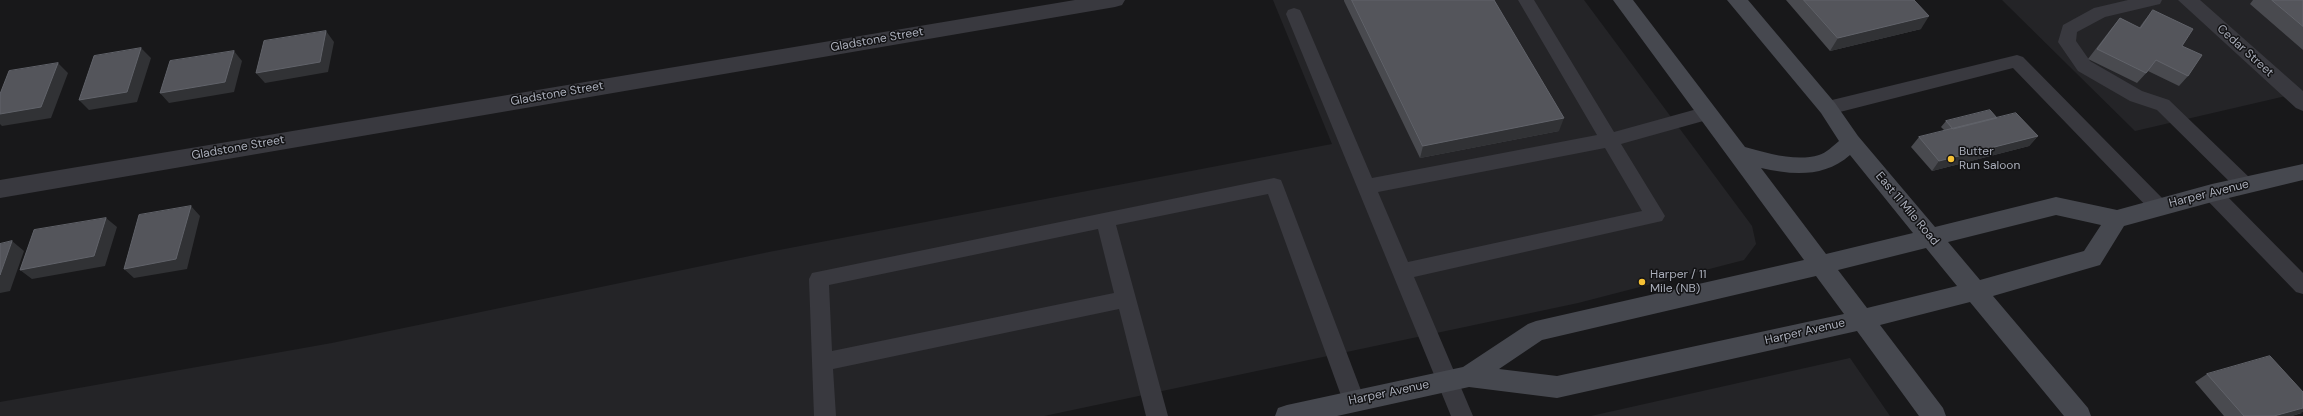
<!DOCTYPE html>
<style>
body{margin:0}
canvas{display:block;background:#18181a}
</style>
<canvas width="2303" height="416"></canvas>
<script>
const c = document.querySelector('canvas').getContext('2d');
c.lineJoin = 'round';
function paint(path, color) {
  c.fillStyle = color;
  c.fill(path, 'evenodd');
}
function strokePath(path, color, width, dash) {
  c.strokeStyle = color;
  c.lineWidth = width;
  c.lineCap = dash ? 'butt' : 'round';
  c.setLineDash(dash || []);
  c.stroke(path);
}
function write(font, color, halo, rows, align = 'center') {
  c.font = font + ' "DM Sans",sans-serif';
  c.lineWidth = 3;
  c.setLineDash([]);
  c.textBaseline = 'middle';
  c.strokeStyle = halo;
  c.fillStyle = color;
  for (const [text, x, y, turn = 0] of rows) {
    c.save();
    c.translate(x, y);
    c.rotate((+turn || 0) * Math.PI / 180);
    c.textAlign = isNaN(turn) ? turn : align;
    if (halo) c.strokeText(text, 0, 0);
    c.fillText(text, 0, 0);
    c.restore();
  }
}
const built = new Path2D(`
 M1273,0H1584L1752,226L1756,244L1744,260L1578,303L1044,416H0V402L332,343L769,252L1332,144Z
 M2002,0H2303V92L2135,131Z
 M1850,358L1890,416H1591Z`);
const service = new Path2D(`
 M1518,0H1534L1614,132L1708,106L1714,108L1717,113L1714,118L1621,144L1662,211L1665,216L1662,221L1414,277L1473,416H1451L1286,14L1288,10L1294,8L1300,10L1302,14L1372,178L1597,135ZM1605,148L1642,211L1408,262L1378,192Z
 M2128,0H2162L2160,4L2105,17L2077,32L2076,41L2090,61L2142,91L2169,100L2252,180L2254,185L2252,190L2245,192L2238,190L2157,110L2130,101L2078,71L2058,42L2063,25L2094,8Z
 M2017,55L2023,57L2166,202L2168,207L2166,212L2159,215L2152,212L2013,68L1828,115L1822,113L1819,108L1822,103L1828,101Z
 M1274,178L1281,180L1283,185L1365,401L1361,408L1354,410L1347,408L1343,401L1268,194L1116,225L1168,416H1146L1119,309L833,369L836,416H814L809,279L812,273ZM1098,229L1114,293L832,351L829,285Z
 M2212,186L2219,188L2303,273V294L2296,292L2205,198L2203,193L2205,188Z`);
const minor = new Path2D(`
 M1075,0H1125L1122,5L1115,7L0,198V180Z
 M2178,0H2200L2303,91V111L2296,108Z`);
const secondary = new Path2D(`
 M1613,0H1633L1745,147C1767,153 1796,162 1819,155C1826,153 1833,146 1839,141L1821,113L1727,0H1748L1835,103L1858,136L1935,227L2056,197L2117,210L2212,184L2303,164V180L2212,202L2124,226L2100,265L1993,296L2088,408L2091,416H2064L1970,302L1880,325L1943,408L1946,416H1919L1857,331L1557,398L1469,387L1337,416H1275L1278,408L1287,405L1463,367L1528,324L1536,321L1804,260ZM1850,155L1913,233L1826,254L1761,168C1792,175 1824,178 1850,155ZM2056,215L2101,225L2084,251L1980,280L1948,242ZM1926,248L1957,286L1867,308L1838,270ZM1816,276L1844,314L1557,376L1499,369L1542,340Z`);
const wall = new Path2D(`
 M1344,0H1494L1559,131L1420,158L1344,1Z
 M1786,0H1914L1921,29L1830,51Z
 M2253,0H2303V50L2250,4Z
 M2153,10L2182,46L2188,76L2179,86L2148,71L2137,83L2088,59L2111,29L2120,18L2139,28L2144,21Z
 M1997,118L2038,136L2029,146L1932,171L1911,147L1919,137L1945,131L1941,127L1946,121Z
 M2207,374L2302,413L2292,416H2224L2195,382Z`);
const shadedWall = new Path2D(`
 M1929,16L1921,29L1830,51L1838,38Z
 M326,31L334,42L328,72L265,83L256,73Z
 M141,48L151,58L137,102L89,110L79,100Z
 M234,51L242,61L234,92L169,103L160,93Z
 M58,63L68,73L51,118L2,126L0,124V114Z
 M1564,118L1559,131L1420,158L1423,146Z
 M2038,136L2029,146L1932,171L1939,161Z
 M191,206L200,216L187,269L134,278L124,269Z
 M106,218L117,227L105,266L32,279L20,270Z
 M12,241L24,251L10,291L0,293V275Z
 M2303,408V412L2292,416H2274Z`);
const building = new Path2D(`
 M1352,0H1494L1564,118L1423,146Z
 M1804,0H1914L1929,16L1838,38Z
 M2272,0H2303V26Z
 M2153,10L2193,29L2182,46L2202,55L2188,76L2156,60L2146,73L2097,49L2120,18L2140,28Z
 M326,31L320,62L256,73L264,41Z
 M141,48L127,92L79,100L94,56Z
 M234,51L225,82L160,93L170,61Z
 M58,63L41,107L0,114V94L9,71Z
 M1990,110L1997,118L1953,129L1946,121Z
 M2016,113L2038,136L1939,161L1919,137Z
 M191,206L176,259L124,269L139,215Z
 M106,218L94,256L20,270L34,230Z
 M12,241L0,275V244Z
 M2270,356L2303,392V408L2274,416H2244L2207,374Z`);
const markers = [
 [1951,159,4,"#f5c034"],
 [1642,282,4,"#f5c034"]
];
const streetNames = [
 ["Gladstone Street",877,40,-10],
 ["Cedar Street",2245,51,42],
 ["Gladstone Street",557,94,-10],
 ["Gladstone Street",238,148,-10],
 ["Harper Avenue",2209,194,-14],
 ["East 11 Mile Road",1907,209,50],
 ["Harper Avenue",1805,332,-13],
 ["Harper Avenue",1389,393,-12]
];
const poiNames = [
 ["Butter",1959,152],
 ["Run Saloon",1959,166],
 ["Harper / 11",1650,275],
 ["Mile (NB)",1650,289]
];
paint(built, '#242427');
paint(service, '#39393f');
paint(minor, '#39393f');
paint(secondary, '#46484f');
paint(wall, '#494a4f');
paint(shadedWall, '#313235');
paint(building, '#54555b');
strokePath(building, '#61636a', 1);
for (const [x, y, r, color] of markers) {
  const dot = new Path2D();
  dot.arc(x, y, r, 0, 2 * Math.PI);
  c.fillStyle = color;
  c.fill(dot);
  strokePath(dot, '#131315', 1.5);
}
write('12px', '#aaaeba', '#131315', streetNames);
write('12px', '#aaaeba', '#131315', poiNames, 'left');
</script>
